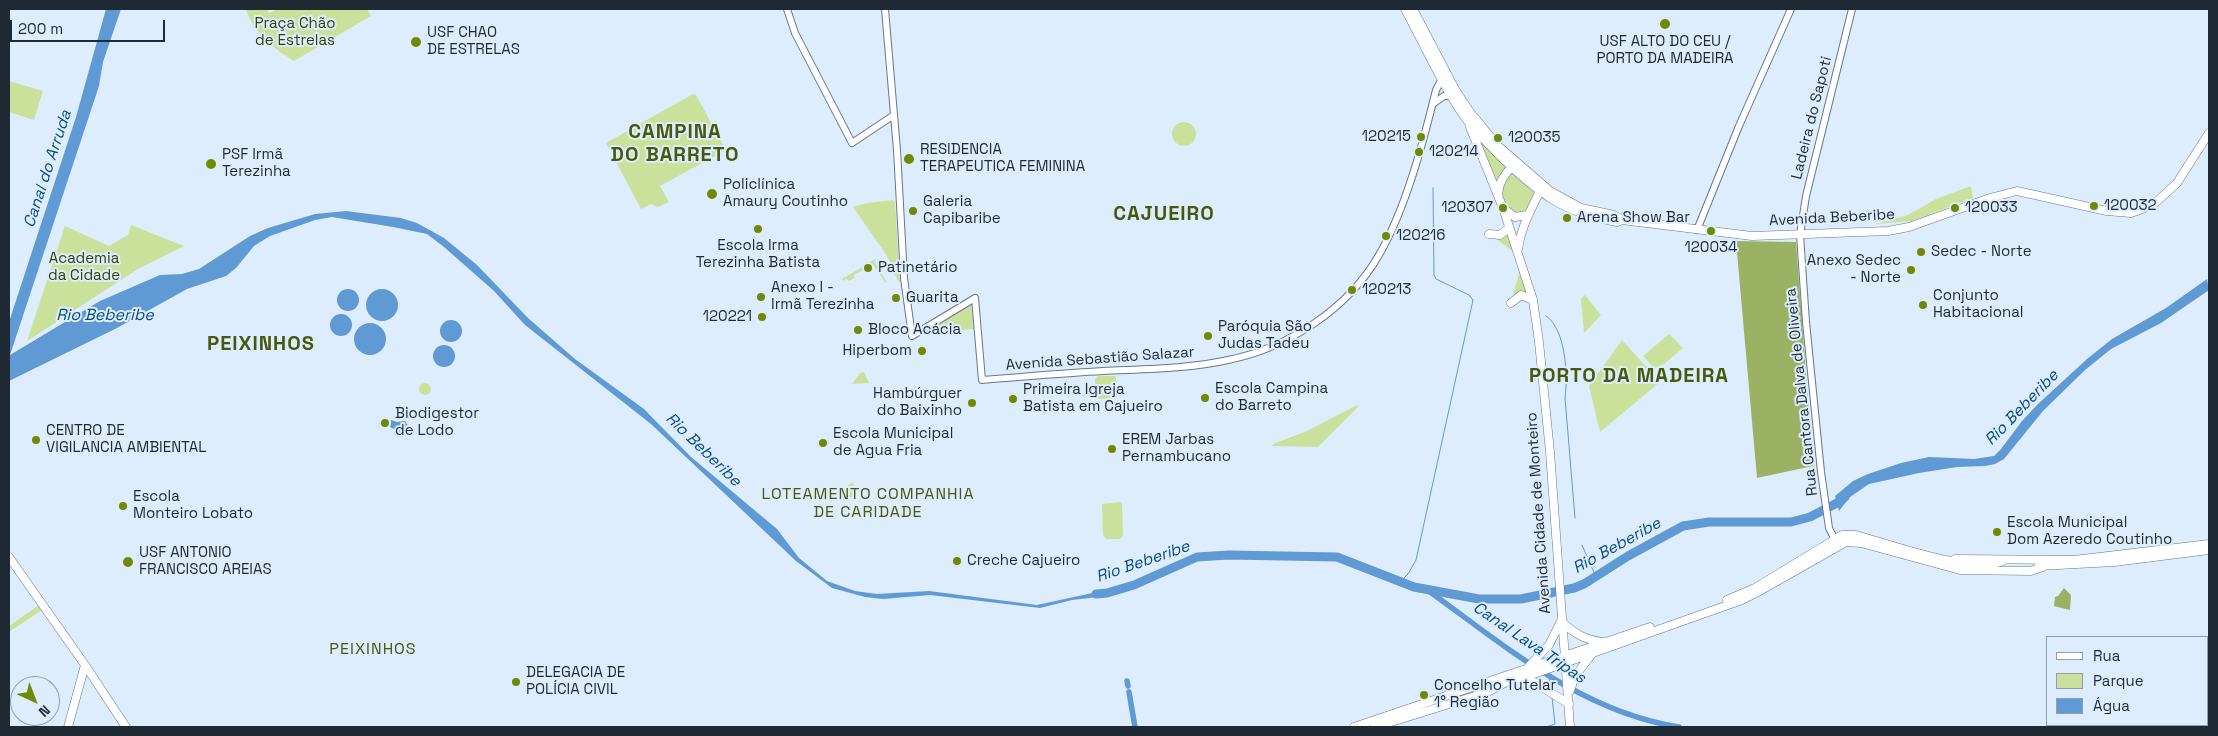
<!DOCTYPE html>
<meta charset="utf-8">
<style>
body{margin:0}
#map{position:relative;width:2218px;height:736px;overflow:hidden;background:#ddedfd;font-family:"Space Grotesk",sans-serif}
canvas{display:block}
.frame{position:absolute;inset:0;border:10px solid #1f2933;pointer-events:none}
.legend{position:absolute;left:2046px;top:636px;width:162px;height:90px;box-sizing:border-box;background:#ddedfd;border:1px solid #919fac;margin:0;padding:6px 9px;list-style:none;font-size:15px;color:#1f2933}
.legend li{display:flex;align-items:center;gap:10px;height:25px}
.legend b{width:25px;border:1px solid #919fac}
.north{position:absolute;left:10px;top:676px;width:50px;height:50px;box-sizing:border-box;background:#ddedfd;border:1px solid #919fac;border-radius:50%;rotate:137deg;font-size:14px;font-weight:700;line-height:20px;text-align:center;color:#1f2933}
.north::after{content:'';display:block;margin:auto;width:18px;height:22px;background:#6e8a03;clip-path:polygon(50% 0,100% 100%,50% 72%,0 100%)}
.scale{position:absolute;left:10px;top:20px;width:155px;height:22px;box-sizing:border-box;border:2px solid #1f2933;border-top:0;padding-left:6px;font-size:15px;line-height:18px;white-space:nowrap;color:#1f2933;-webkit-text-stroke:4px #ddedfd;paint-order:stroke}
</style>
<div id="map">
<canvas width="2218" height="736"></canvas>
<div class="frame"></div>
<ul class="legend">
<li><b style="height:6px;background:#fff"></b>Rua</li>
<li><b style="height:14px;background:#cae19b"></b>Parque</li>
<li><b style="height:14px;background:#5f9ad4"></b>Água</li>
</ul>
<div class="north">N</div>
<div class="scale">200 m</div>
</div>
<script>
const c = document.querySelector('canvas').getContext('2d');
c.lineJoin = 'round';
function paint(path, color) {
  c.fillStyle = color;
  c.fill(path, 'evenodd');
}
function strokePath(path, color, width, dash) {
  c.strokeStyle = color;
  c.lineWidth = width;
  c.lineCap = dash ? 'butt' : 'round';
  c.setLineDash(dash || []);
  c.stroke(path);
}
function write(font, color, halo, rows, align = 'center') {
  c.font = font + ' "Space Grotesk",sans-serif';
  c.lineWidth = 4;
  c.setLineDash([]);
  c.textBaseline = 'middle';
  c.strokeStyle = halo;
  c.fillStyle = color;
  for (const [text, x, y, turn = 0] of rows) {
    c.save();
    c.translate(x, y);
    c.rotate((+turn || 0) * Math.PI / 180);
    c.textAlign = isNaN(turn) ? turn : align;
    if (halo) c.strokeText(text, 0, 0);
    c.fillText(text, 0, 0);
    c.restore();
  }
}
const green = new Path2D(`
 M246,9H267L269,13L278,9H367L371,16L294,61C272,47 254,34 246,9Z
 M9,81L43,91L34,120L9,112Z
 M693,94L696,95L726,150L660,186L669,202L658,207L651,204L641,209L606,143Z
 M1172 134a12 12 0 1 1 24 0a12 12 0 1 1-24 0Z
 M1480,140L1507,167L1497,188Z
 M1511,173L1535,193L1527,209L1518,215L1507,211C1500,191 1499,190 1511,173Z
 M1971,186L1973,198L1912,221L1875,224L1908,215L1936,199Z
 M893,200L895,202L900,282L898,281L887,256L853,207L867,203Z
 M131,225L184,246L138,269L27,341L65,226L109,246L128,235Z
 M1507,233L1513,250L1512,251L1494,237Z
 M877,258L874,261L881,272L884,270L881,273L887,282L885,283L873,264L872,267L865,272L863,270L854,275V278L849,281L846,279L843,281L842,279Z
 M1520,270L1529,295L1519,293L1513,295Z
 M1585,295L1601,315L1584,333L1581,299Z
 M971,303L974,329L939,332L936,330V325Z
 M1669,334L1683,348L1664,364L1654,368L1643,356Z
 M1622,340L1660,382L1600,432L1589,386Z
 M864,372L869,383L852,384L860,373Z
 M1098,376H1116L1117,398L1096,399L1095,379Z
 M419 389a6 6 0 1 1 12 0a6 6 0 1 1-12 0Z
 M1357,405L1358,407L1318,447L1272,446L1273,444L1307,431Z
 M853,482L857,498L850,497L841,490Z
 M1120,502L1122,504L1123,536L1120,539H1106L1103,535L1102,504Z
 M39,605L42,610L9,632V626Z`);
const forest = new Path2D(`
 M1736,241L1796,242L1813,466L1757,478Z
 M2064,588L2071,595L2070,610L2054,606L2055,597L2058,596Z`);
const water = new Path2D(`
 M106,9H121L103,62L99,86L10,355L100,301L160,275L182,274L199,269L250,236L268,228L315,214L346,211L401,218L417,223L444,238L477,265L528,318L575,359L644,409L691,457L777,529L799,558L827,581L855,591L877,594L929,591L1037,605L1097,592L1107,591V596L1072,600L1040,608L930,595L883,599L865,597L832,588L796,561L651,424L525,325L494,291L444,247L427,234L393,227L332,217L315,220L270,236L254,246L236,268L226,276L187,289L117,328L9,381V322L76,117Z
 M2207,279L2209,290L2161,323L2111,349L2085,370L2043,411L2004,459L1995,464L1985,466L1957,467L1919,473L1869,484L1850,497L1839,511L1835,496L1853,481L1868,474L1901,463L1929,457L1974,459L1994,456L2001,449L2022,421L2038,404L2087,359L2112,339L2166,308Z
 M366 305a16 16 0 1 1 32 0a16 16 0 1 1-32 0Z
 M337 300a11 11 0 1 1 22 0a11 11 0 1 1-22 0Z
 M330 325a11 11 0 1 1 22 0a11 11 0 1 1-22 0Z
 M440 331a11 11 0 1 1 22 0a11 11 0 1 1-22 0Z
 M354 339a16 16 0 1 1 32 0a16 16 0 1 1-32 0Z
 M433 356a11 11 0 1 1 22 0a11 11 0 1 1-22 0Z
 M391,420L397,422L405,421L408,426L407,430L402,433L390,427Z`);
const stream = new Path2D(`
 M1546,316C1566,329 1568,376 1565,398L1575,518
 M1582,545L1596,577
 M1400,582L1408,574L1416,560L1473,300L1469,295L1436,279L1434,275L1433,188
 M1549,677L1550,688
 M1546,727L1555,724L1552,697`);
const canal = new Path2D(`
 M1426,589C1504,645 1581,712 1679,727
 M1127,681L1128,686
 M1129,692L1135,727`);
const river = new Path2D(`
 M1096,594L1107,593L1134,585L1197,557L1229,555L1337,557L1414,587L1479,599H1521L1574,588L1584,584L1628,556L1683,526L1709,522H1791L1810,517L1837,503L1845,497`);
const minor = new Path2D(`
 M787,9L795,33L852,143L894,115
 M885,9L897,150L904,278L912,336L975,298L982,380C1022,377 1063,373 1103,371C1144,369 1188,369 1228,360C1288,348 1348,309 1379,255C1406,208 1423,143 1436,90L1442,79
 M1434,103L1444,96H1452
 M1697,230L1739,126L1791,9
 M1836,542L1829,528L1821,472L1806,322L1800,235L1806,196L1852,9`);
const major = new Path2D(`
 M1405,9C1425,46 1442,85 1466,119C1475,132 1489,144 1500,156C1538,193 1563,213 1617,222L1622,220L1752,236L1888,231L1909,227L1990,198L2017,191L2107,211L2131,213L2153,205L2177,183L2209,133
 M1413,9L1456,91L1470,112L1497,145L1550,191L1581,208L1614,215L1622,220
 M1470,127L1503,208L1533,300L1539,342L1550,452L1570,727
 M1498,194C1499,182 1504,175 1512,167H1516
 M1504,209L1515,217L1527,215
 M1489,234L1500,235L1509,228
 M1518,249C1521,226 1532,209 1541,188
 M1511,303L1521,295L1533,300
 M9,557L85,665L126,727
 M1955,559L2074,560L2209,544
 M2039,566L2114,562L2209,550
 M1727,600L1755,588L1842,535H1856C1893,545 1972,575 2005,560
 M1561,621C1574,633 1584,640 1603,642
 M1529,666L1549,645L1560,623
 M1521,678L1534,682L1569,704
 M1570,691L1575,676L1592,654
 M68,727L85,665
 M1354,727L1650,627
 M1375,727L1488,692L1508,681L1531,675L1742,600L1756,593L1846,542L1861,543L1960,570L2031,571L2043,567`);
const markers = [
 [1665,24,6,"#6e8a03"],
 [416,42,6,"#6e8a03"],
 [1421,137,5,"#6e8a03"],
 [1498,138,5,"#6e8a03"],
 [1419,152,5,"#6e8a03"],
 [909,159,6,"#6e8a03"],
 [211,164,6,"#6e8a03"],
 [712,194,6,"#6e8a03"],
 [2094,206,5,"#6e8a03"],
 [1503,208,5,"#6e8a03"],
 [1955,208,5,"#6e8a03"],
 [913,211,5,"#6e8a03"],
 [1567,218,5,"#6e8a03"],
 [758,229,5,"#6e8a03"],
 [1711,231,5,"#6e8a03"],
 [1386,236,5,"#6e8a03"],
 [1921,252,5,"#6e8a03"],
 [868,268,5,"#6e8a03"],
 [1911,270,5,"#6e8a03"],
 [1352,290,5,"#6e8a03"],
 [761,297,5,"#6e8a03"],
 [896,298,5,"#6e8a03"],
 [1923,305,5,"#6e8a03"],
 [762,317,5,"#6e8a03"],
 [858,330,5,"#6e8a03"],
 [1208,336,5,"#6e8a03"],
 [922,351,5,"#6e8a03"],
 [1205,398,5,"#6e8a03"],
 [1013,399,5,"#6e8a03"],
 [972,403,5,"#6e8a03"],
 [385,423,5,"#6e8a03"],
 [36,440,5,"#6e8a03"],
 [823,443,5,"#6e8a03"],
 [1112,449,5,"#6e8a03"],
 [123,506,5,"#6e8a03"],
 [1997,532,5,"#6e8a03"],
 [957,561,5,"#6e8a03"],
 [128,562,6,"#6e8a03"],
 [516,682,5,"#6e8a03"],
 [1424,695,5,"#6e8a03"]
];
const parkNames = [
 ["Praça Chão",295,24],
 ["de Estrelas",295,41],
 ["Academia",84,259],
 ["da Cidade",84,276]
];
const poiNames = [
 ["USF CHAO",427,33],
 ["DE ESTRELAS",427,50],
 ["USF ALTO DO CEU /",1665,42,"center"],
 ["PORTO DA MADEIRA",1665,59,"center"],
 ["120215",1411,137,"right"],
 ["120035",1508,138],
 ["RESIDENCIA",920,150],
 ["TERAPEUTICA FEMININA",920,167],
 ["120214",1429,152],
 ["PSF Irmã",222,155],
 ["Terezinha",222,172],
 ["Policlínica",723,185],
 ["Amaury Coutinho",723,202],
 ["Galeria",923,202],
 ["Capibaribe",923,219],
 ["120032",2104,206],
 ["120307",1493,208,"right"],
 ["120033",1965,208],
 ["Arena Show Bar",1577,218],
 ["120216",1396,236],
 ["Escola Irma",758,246,"center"],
 ["Terezinha Batista",758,263,"center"],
 ["120034",1711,248,"center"],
 ["Sedec - Norte",1931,252],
 ["Anexo Sedec",1901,261,"right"],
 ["- Norte",1901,278,"right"],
 ["Patinetário",878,268],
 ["Anexo I -",771,288],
 ["Irmã Terezinha",771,305],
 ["120213",1362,290],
 ["Conjunto",1933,296],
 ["Habitacional",1933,313],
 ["Guarita",906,298],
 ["120221",752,317,"right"],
 ["Paróquia São",1218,327],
 ["Judas Tadeu",1218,344],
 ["Bloco Acácia",868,330],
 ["Hiperbom",912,351,"right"],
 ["Escola Campina",1215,389],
 ["do Barreto",1215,406],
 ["Primeira Igreja",1023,390],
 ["Batista em Cajueiro",1023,407],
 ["Hambúrguer",962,394,"right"],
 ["do Baixinho",962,411,"right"],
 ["Biodigestor",395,414],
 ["de Lodo",395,431],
 ["CENTRO DE",46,431],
 ["VIGILANCIA AMBIENTAL",46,448],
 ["Escola Municipal",833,434],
 ["de Agua Fria",833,451],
 ["EREM Jarbas",1122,440],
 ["Pernambucano",1122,457],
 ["Escola",133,497],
 ["Monteiro Lobato",133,514],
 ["Escola Municipal",2007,523],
 ["Dom Azeredo Coutinho",2007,540],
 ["USF ANTONIO",139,553],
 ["FRANCISCO AREIAS",139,570],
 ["Creche Cajueiro",967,561],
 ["DELEGACIA DE",526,673],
 ["POLÍCIA CIVIL",526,690],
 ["Concelho Tutelar",1434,686],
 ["1° Região",1434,703]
];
const streetNames = [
 ["Ladeira do Sapoti",1812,118,-76],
 ["Avenida Beberibe",1832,218,-3],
 ["Avenida Sebastião Salazar",1100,359,-4],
 ["Rua Cantora Dalva de Oliveira",1802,392,-96],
 ["Avenida Cidade de Monteiro",1539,513,-94]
];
const waterNames = [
 ["Canal do Arruda",48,169,-72],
 ["Rio Beberibe",105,316],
 ["Rio Beberibe",2022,408,-46],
 ["Rio Beberibe",703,450,44],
 ["Rio Beberibe",1617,546,-29],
 ["Rio Beberibe",1143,562,-19],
 ["Canal Lava Tripas",1529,643,34]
];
const neighbourhoodNames = [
 ["LOTEAMENTO COMPANHIA",868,495],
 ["DE CARIDADE",868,513],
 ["PEIXINHOS",373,650]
];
const districtNames = [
 ["CAMPINA",675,133],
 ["DO BARRETO",675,156],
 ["CAJUEIRO",1164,215],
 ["PEIXINHOS",261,345],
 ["PORTO DA MADEIRA",1629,377]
];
paint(green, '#cae19b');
paint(forest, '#9bb265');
paint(water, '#5f9ad4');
strokePath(stream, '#5f9ad4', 1);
strokePath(canal, '#5f9ad4', 5.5);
strokePath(river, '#5f9ad4', 9);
strokePath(minor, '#60788f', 8);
strokePath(major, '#60788f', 9);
strokePath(minor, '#fff', 6);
strokePath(major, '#fff', 8);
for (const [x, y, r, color] of markers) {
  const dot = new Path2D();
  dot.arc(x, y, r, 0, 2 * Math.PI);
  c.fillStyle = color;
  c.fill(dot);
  strokePath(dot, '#ddedfd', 2);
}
write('15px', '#334105', '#ddedfd', parkNames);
write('15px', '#1f2933', '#ddedfd', poiNames, 'left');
write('15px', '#1f2933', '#ddedfd', streetNames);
write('italic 16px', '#064c81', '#ddedfd', waterNames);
c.letterSpacing = '1px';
write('16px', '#47590c', '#ddedfd', neighbourhoodNames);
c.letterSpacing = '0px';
c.letterSpacing = '1px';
write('bold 20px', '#47590c', '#ddedfd', districtNames);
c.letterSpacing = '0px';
</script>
